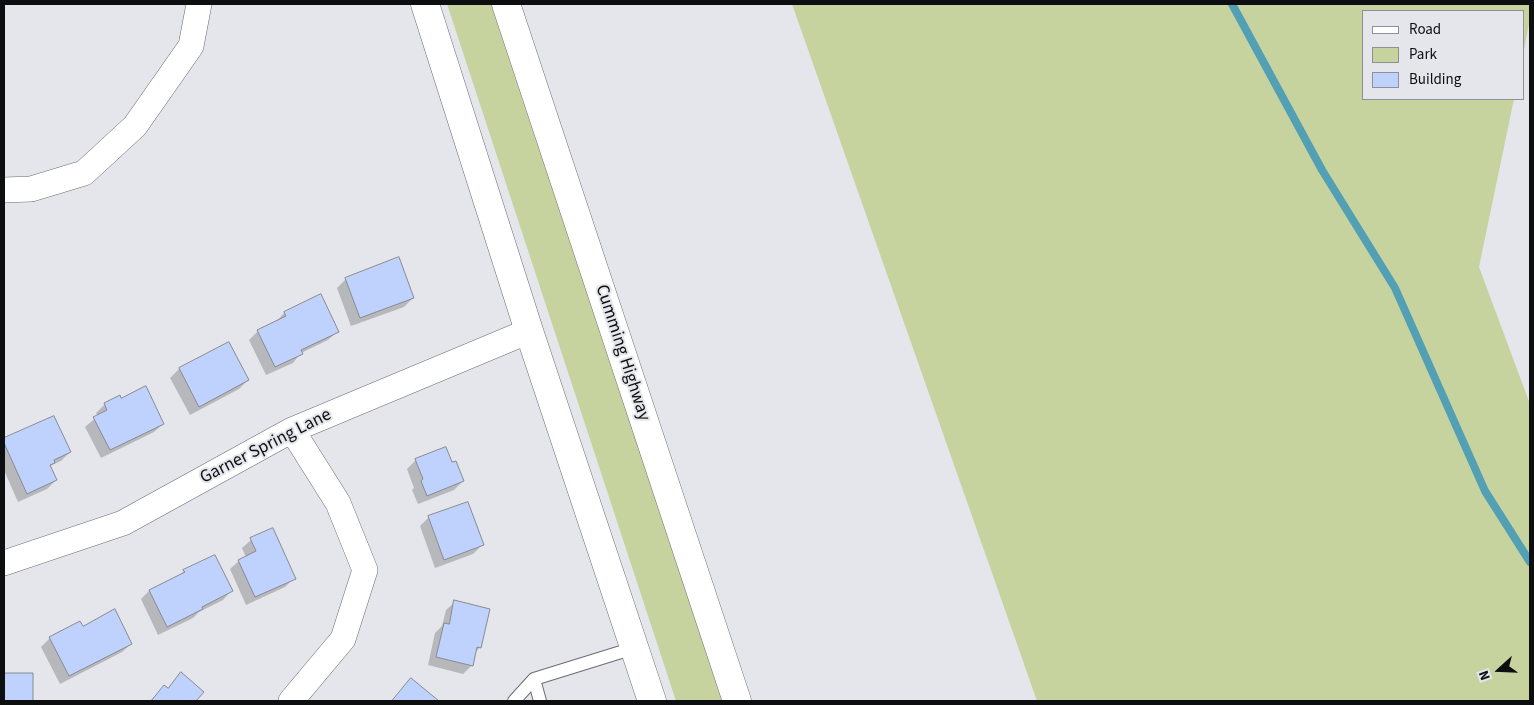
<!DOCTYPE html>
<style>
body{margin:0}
#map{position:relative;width:1534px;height:705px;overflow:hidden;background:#e4e6ec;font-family:"Source Sans 3",sans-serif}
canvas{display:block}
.frame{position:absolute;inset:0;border:5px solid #0d0e0f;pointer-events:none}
.legend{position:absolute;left:1362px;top:10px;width:162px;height:90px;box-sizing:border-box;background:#e4e6ec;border:1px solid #8e9094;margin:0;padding:6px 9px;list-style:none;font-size:15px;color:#0d0e0f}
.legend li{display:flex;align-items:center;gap:10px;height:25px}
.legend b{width:25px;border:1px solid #8e9094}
.north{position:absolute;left:1474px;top:645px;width:50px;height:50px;-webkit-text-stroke:4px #e4e6ec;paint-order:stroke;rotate:250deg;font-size:14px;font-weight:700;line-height:20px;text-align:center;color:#0d0e0f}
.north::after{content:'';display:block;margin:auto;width:18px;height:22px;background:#0d0e0f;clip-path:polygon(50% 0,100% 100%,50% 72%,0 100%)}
</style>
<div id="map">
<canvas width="1534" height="705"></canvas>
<div class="frame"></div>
<ul class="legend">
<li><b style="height:6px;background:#fff"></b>Road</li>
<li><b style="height:14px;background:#c6d39f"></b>Park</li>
<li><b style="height:14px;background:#bfd2fe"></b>Building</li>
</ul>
<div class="north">N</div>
</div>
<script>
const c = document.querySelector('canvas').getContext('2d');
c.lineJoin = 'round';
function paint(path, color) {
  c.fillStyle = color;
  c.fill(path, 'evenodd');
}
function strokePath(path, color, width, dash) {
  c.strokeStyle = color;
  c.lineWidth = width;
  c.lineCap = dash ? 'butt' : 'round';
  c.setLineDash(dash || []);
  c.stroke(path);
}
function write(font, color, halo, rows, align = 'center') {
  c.font = font + ' "Source Sans 3",sans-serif';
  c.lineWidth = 4;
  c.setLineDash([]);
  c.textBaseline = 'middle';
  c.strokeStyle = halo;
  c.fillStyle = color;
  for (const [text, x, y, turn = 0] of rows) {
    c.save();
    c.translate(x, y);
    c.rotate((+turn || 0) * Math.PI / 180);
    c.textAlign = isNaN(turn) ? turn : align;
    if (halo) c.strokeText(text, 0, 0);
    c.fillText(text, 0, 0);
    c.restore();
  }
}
const green = new Path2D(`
 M447,4H495L722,701H676Z
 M792,4H1530V19L1523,55V11H1363V99H1514L1479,267L1530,404V701H1037Z`);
const shadow = new Path2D(`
 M346,279L413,298L404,307L351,326L337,288Z
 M320,296L337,332L328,340L301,353L293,363L266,375L249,340L258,331L276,322L284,313Z
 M228,343L248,380L239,389L190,415L170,378L179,369Z
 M105,404L163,424L154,432L101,458L85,427L98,416L96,413Z
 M54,417L70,452L61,461L50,466L56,480L47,489L18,502L4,470V440Z
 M445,448L451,464L463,481L454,490L418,504L412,490L414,488L407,469L415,461Z
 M429,517L482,545L473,554L435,568L420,526Z
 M251,540L294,578L285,587L246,605L230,569L239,561L246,557L242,548Z
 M184,571L231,591L223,600L199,612L193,618L158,635L141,599L149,591L179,576Z
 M455,602L480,647L475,653L472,665L463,674L428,665L435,633L442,626L446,610Z
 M83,627L131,644L122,652L60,684L41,647L50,638Z
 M4,674H32V701H4Z
 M164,687L167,689L202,692L195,701H150Z`);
const stream = new Path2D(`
 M1232,4L1322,170L1395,288L1485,491L1530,562`);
const building = new Path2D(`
 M399,257L414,298L360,318L345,278Z
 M321,294L339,332L301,350L303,354L275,367L257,330L286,316L284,312Z
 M229,342L249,380L199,407L179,368Z
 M146,386L164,424L110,450L93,417L107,410L104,403L120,395L121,398Z
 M54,416L71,452L54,460L55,463L50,465L57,480L27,494L4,443V438Z
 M446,447L452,462L456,461L464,481L427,496L421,481L423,479L415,459Z
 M468,502L484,545L444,560L428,516Z
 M273,528L296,579L255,597L238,560L256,551L250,538Z
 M215,555L233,591L202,607L203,609L167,627L149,590L185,572L183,570Z
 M454,600L490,609L481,648L477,647L473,666L436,657L444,623L449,624Z
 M115,609L132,644L69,676L49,637L80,621L83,626Z
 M181,672L204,692L196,701H151L164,685L168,688Z
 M4,673H33V701H4Z
 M411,678L439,701H392Z`);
const service = new Path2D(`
 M534,679L540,701
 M514,701L534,679L634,648`);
const minor = new Path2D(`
 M4,190L31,189L84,173L135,126L191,46L199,4
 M4,563L123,523L292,430L529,331
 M291,701L343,639L365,570L338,503L292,430`);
const trunk = new Path2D(`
 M425,4L529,331L652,701
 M506,4L737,701`);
const streetNames = [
 ["Cumming Highway",622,353,72],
 ["Garner Spring Lane",266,447,-27]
];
paint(green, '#c6d39f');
paint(shadow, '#0003');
strokePath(stream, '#53a0b5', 8);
paint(building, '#bfd2fe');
strokePath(building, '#888a8f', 1);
strokePath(service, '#6b6d72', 14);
strokePath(minor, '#6b6d72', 26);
strokePath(trunk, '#6b6d72', 29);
strokePath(service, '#fff', 12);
strokePath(minor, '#fff', 25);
strokePath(trunk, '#fff', 28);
write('18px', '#0d0e0f', '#e4e6ec', streetNames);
</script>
